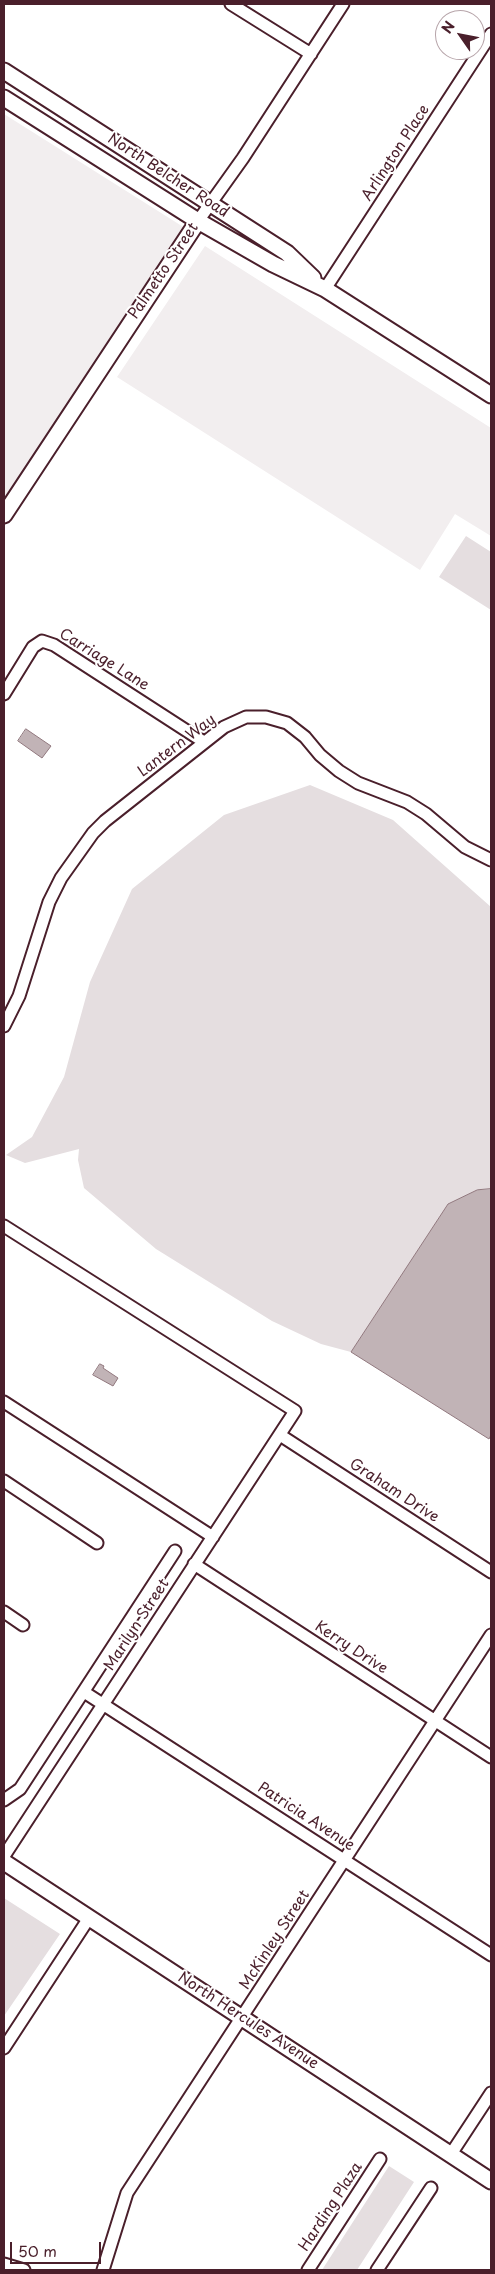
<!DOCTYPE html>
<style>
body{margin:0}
#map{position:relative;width:495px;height:2274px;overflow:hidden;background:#fff;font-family:"Playpen Sans",sans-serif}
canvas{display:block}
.frame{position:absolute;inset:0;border:5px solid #4a1f2b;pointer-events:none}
.north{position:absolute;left:435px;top:10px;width:50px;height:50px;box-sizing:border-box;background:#fff;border:1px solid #b7a5aa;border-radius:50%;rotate:303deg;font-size:14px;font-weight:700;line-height:20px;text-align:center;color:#4a1f2b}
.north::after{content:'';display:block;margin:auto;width:18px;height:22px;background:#4a1f2b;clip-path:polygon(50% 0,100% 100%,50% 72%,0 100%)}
.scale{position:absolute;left:10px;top:2242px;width:91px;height:22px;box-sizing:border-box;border:2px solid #4a1f2b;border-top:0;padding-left:6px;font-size:15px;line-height:18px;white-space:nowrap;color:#4a1f2b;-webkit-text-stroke:4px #fff;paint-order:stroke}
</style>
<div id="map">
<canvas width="495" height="2274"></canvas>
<div class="frame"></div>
<div class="north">N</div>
<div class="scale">50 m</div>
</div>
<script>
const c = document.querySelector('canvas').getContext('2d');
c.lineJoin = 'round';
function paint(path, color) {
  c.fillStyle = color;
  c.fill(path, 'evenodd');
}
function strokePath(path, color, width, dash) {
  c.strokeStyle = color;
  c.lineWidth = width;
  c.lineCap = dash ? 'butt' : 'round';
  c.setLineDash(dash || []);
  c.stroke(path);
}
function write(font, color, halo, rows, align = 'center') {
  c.font = font + ' "Playpen Sans",sans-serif';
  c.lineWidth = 4;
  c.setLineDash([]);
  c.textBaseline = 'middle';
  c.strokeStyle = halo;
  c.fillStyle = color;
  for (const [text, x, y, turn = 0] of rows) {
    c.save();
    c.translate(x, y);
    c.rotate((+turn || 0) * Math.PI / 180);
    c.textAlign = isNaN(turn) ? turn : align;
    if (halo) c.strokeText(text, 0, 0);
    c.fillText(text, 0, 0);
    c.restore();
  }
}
const built = new Path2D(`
 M4,114L185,228L4,502Z
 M205,246L491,428V536L455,514L420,570L117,377Z`);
const green = new Path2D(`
 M466,536L491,552V610L439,577Z
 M310,785L393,820L491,907V1189L477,1190L448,1204L351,1352L321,1344L272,1321L156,1249L84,1188L78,1160L79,1149L25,1163L6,1155L32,1137L64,1077L90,982L132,889L224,815Z
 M4,1898L60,1934L4,2016Z
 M389,2166L414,2182L357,2270H322Z`);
const water = new Path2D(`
 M26,729L51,746L42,758L18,741Z
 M491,1189V1435L489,1439L351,1352L448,1204L477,1190Z
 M100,1364L104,1366L103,1368L118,1378L113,1386L93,1375Z`);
const street = new Path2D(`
 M231,4L311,54
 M198,221L243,158L343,4
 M325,289L491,34
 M4,694L33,647L42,641L54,645L204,742
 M4,1026L19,996L49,902L61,878L93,833L105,821L224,727L246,717H266L287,723L305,737L320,755L339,771L358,783L407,802L426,814L465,847L491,860
 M4,1226L295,1411L4,1856
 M4,1402L213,1537
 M280,1435L491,1572
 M4,1481L97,1543
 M194,1564L491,1757
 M4,1612L23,1625
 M84,1692L491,1955
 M4,1800L20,1789L175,1551
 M4,2048L89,1918
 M451,2154L491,2093
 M4,2264L24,2270
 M103,2270L127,2193L491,1635
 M308,2270L380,2159
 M377,2270L431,2188`);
const secondary = new Path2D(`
 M4,71L287,253L313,278
 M4,98L198,221L273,264L325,289L491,395
 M4,515L198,221
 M4,1862L491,2181`);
const streetNames = [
 ["Arlington Place",396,153,-57],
 ["North Belcher Road",168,176,33],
 ["Palmetto Street",164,271,-56],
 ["Carriage Lane",104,660,32],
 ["Lantern Way",177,746,-37],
 ["Graham Drive",394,1491,33],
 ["Marilyn Street",137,1625,-57],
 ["Kerry Drive",351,1648,33],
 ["Patricia Avenue",306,1817,33],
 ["McKinley Street",275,1940,-57],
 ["North Hercules Avenue",248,2021,33],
 ["Harding Plaza",331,2207,-57]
];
paint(built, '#f2eeef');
paint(green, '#e5dee0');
paint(water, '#c1b3b6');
strokePath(water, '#91787e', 1);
strokePath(street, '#4a1f2b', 15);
strokePath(secondary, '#4a1f2b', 19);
strokePath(street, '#fff', 11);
strokePath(secondary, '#fff', 15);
write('15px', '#4a1f2b', '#fff', streetNames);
</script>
